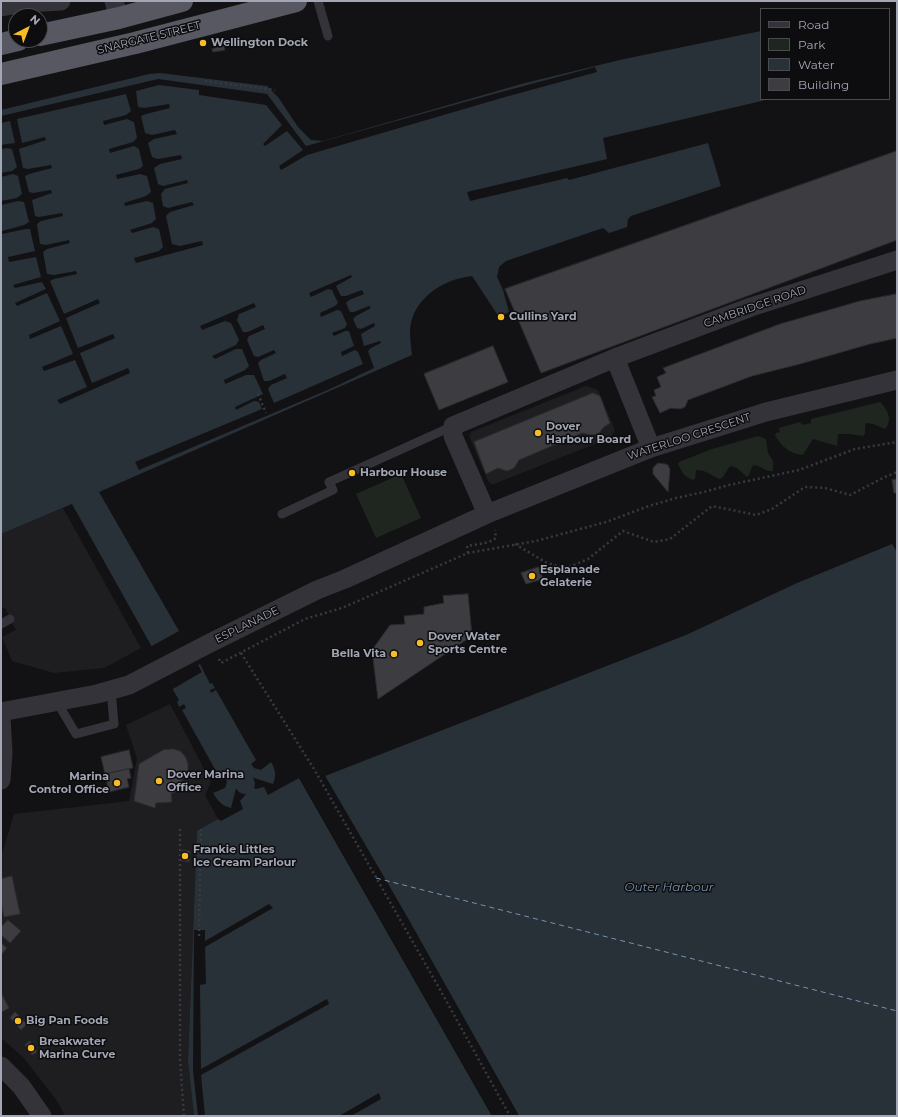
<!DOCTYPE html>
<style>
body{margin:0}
#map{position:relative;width:898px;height:1117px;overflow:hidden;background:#121214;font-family:Montserrat,sans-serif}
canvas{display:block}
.frame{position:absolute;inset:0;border:2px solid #a3a7b5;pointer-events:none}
.legend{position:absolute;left:760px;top:8px;width:130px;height:92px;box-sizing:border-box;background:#0d0d0f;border:1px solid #494b51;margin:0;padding:5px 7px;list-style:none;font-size:12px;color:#a3a7b5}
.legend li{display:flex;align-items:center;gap:8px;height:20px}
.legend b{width:20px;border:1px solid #494b51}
.north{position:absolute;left:8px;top:8px;width:40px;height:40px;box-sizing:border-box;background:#0d0d0f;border:1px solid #494b51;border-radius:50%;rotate:42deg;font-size:11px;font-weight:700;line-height:16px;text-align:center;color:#a3a7b5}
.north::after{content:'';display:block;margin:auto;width:14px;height:18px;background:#f6bd27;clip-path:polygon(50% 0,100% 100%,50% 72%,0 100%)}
</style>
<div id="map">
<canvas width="898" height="1117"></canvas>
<div class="frame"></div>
<ul class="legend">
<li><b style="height:5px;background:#333339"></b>Road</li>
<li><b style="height:11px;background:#1e261f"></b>Park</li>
<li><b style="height:11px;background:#283038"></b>Water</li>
<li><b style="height:11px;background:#3c3c41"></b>Building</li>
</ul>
<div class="north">N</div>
</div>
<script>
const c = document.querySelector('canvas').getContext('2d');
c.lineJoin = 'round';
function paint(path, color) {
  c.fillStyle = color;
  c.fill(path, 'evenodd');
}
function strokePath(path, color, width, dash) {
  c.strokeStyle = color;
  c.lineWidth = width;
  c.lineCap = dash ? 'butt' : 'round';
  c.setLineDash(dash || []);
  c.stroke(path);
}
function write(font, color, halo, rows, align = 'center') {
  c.font = font + ' Montserrat,sans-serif';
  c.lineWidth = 3;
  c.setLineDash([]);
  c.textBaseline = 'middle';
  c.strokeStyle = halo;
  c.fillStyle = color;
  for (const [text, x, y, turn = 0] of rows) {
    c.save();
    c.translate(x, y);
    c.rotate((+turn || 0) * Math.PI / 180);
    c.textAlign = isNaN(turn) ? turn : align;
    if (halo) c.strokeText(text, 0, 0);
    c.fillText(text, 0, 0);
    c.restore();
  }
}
const built = new Path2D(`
 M586,386L598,390L615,430L610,438L494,484H491L488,481L469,436L471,432Z
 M63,508L141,648L104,668L54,673L12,661L2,637L16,630L5,608L1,607V534Z
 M170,704L211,782L205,795L218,819L197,832L188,1060L194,1116H65L57,1101L23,1057L1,1038V857L14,814L129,801L137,758L126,725Z`);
const green = new Path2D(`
 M880,402C888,410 893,420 885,429L873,424L866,423L865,427V433L863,436L849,434H838L837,446L813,439L804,453L803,455C790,454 781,446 775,435L776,433L780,432L779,428L800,422L802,425L811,423V419Z
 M758,436L766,439L768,453L773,461V471C766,472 761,466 754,465L752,467L749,475L747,477L737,468L730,466L723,477L720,479C712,476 705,469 696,470L695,479L693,480C684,477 682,472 678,464L679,462L712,449Z
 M401,474L421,518L376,538L356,494Z`);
const water = new Path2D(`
 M761,31V99H770L603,138L607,159L467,192L470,201L567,178L569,180L708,143L721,186L631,216L628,219L627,227L609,233L603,228L506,261L499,267L497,277L503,290L509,312L499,317L472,276C466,277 459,278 454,280C431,288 411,306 410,331C410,338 411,347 412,355L99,492L179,631L196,666L200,664L210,684L212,683L215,688L210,690L211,693L216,690L256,760L251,764L254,768L261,770L271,762C275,769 277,775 273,784L251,777L237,784L231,808C222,806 218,801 213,793L225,788L227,782L225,778L221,780L182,710L186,708L184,704L179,707L177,702L179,700L169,683L171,681L72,504L1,534V110L149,74L160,73L267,86L278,97L298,127L311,140L323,141L525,83L624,59Z
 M892,544L897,552V1116H519L406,915L325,776L686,635L797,583Z
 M299,778L492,1116H194L188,1061L197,831L218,819L221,821L243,809L240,801L246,794L245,784L256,789L264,787L268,795Z`);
const pier = new Path2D(`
 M595,67L597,72L505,97L307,155L281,170L279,166L303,150L287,131L265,146L263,144L282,125L266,105L199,95V90L159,85L136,91L138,107L144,108L169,104L170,108L146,114L141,116L145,133L152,135L175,130L177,134L154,139L148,143L152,157L158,159L181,155L182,159L160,164L154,168L158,184L163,186L187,180L188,183L165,189L161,194L163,206L168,208L192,202L194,205L170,212L166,216L172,244L180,246L202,241L203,245L136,263L134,258L159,251L163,247L159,229L153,227L132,233L130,230L152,223L156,219L153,203L147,201L125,206L124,203L146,196L151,192L147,176L140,174L117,179L116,175L139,169L143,166L139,149L134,146L110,153L109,149L133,142L137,138L134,122L127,119L104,125L103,121L126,115L131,111L126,94L17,119L22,143L45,137L46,140L19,149L23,168L28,169L51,165L52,168L29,174L25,176L29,192L33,193L51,190L52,193L32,200L35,216L39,217L62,213L63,216L41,221L37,224L40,244L46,245L69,240L70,243L47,249L43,252L47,274L54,275L76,271L77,274L54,279L50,281L64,314L98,299L100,303L66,318L78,348L113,334L115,338L80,353L92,383L128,368L130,373L60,404L57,400L87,387L75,360L44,371L42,367L73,354L61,326L30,339L29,335L60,321L47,293L17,306L15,303L46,289L42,282L15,288L13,285L41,277L36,257L9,262L8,257L35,251L30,229H26L2,234V231L24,225L29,222L24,202L18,201L1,205V201L17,198L22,194L18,176L13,174L1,177V173L12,171L17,167L12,149L7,148L1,149V145L15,143L10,121L1,123V116L158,79L267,94L306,146L501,92Z
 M351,275L352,277L336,286L341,296H346L362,290L364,294L349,300L346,303L350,312H354L369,306L371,308L356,316L353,319L357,328L361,329L374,323L375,326L361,334L364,346L380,341L381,343L371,348L368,351L374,368L330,389L139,470L135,462L262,409L259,402L254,401L236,410L235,407L263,394L254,375H246L225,384L224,380L245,370L249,366L242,349H236L215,359L212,356L236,345L239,340L231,323L225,321L202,330L200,326L254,303L256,307L239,314L237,320L243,332H248L263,325L265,329L249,336L247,340L254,356L258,357L274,350L276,353L261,360L258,363L264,381H269L285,374L287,378L271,385L268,389L274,403L363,364L358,352L355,350L342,356L341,352L354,346L349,331H345L334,336L332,333L345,328L347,324L341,311L337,310L321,317L320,313L335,306L338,303L332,290L328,289L311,297L309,293Z
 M179,631L202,672L171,690L167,683L169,681L150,647Z
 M324,774L406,915L519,1116H517L404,916L323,777Z
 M300,777L493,1115L494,1116H492L299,778Z
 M269,904L273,908L205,947L206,984L200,985L201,1069L327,999L329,1004L201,1075L205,1116H198L193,1070L194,930H205V941Z
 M379,1093L381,1099L351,1116H339Z`);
const canal = new Path2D(`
 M231,757L245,784`);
const ferry = new Path2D(`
 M376,878L897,1011`);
const building = new Path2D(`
 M224,46L225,50L213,52L212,49Z
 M897,151V240L541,373L505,289Z
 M897,294V338L870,344L800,364L752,376L688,400L685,407L680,409L671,408L660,413L652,397L656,396L654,390L661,387L657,377L666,373L663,368L780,324L860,301Z
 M493,346L508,382L439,410L424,374Z
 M593,393L600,396L610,423L604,427L598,434L591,435L582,433L519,460L514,468L507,471L498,468L486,474L474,442Z
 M658,463L665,464L668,465L670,470L668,492L653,474V468Z
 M897,479V493H894L892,480Z
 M539,567L543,579L526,584L521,573Z
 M468,594L472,636L378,699L372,650L390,625L405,624L404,616L424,614V607L444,603L443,596Z
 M173,749L180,751L183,754L186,758L188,764V770L175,792L171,794L172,802L156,803L155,808L134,801L139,764L163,750Z
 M129,750L133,768L105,774L101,757Z
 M129,769L131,778L127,779L129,787L109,792L105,774Z
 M183,850L190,851L189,862L182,861Z
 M12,876L20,914L4,917L1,902V879Z
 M8,920L21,931L10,943L1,935V927Z
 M1,943L7,948L1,955Z
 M1,993L9,1008L2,1012L1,1010Z
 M15,1012L27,1024L21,1030L10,1018Z
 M30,1041L37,1052L32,1055L25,1045Z`);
const path = new Path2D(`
 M205,81L275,90
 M258,394L266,413
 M515,544L547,563L567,568L588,559L623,531L654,542L670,539L712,506L756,515L772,509L805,487L825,488L850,495L885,477L897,472
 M468,553L467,546C477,544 488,544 496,538L495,530
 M241,653L314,769L438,986L510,1116
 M219,659L221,663L305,619L342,608L468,553L536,541L606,522L649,506L676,498L704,492L729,485L799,470L855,449L897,442
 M180,829V1060L184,1116
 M199,936L201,829`);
const service = new Path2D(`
 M318,1L328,36
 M282,514L333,490L329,482L453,426
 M1,624L10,619
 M57,702L76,734L114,724L111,690`);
const minor = new Path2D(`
 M114,1L119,18
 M1,7L25,3L61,1
 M615,358L651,448
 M487,514L453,436V426L615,358L751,307L897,260
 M1,712L97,694L129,685L210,643L317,590L345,579L487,514L651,448L766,412L897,380
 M1,717L3,753L1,780
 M1,1066L21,1086L42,1116`);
const trunk = new Path2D(`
 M40,35L119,18L182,1
 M1,44L18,40
 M1,74L135,43L296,1`);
const markers = [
 [203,43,4,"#f6bd27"],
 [501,317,4,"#f6bd27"],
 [538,433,4,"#f6bd27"],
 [352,473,4,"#f6bd27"],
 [532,576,4,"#f6bd27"],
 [420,643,4,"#f6bd27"],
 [394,654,4,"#f6bd27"],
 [159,781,4,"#f6bd27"],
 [117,783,4,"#f6bd27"],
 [185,856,4,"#f6bd27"],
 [18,1021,4,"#f6bd27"],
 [31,1048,4,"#f6bd27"]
];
const streetNames = [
 ["SNARGATE STREET",149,38,-14],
 ["CAMBRIDGE ROAD",755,307,-19],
 ["WATERLOO CRESCENT",689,437,-18],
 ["ESPLANADE",247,625,-26]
];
const poiNames = [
 ["Wellington Dock",211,43],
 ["Cullins Yard",509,317],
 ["Dover",546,427],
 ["Harbour Board",546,440],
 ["Harbour House",360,473],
 ["Esplanade",540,570],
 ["Gelaterie",540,583],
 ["Dover Water",428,637],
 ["Sports Centre",428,650],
 ["Bella Vita",386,654,"right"],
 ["Dover Marina",167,775],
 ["Office",167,788],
 ["Marina",109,777,"right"],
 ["Control Office",109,790,"right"],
 ["Frankie Littles",193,850],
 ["Ice Cream Parlour",193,863],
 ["Big Pan Foods",26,1021],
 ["Breakwater",39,1042],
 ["Marina Curve",39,1055]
];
const waterNames = [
 ["Outer Harbour",669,887]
];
paint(built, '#1e1e21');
paint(green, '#1e261f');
paint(water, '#283038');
paint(pier, '#121214');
strokePath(canal, '#283038', 20);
strokePath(ferry, '#7893b1', 1, [5, 4]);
paint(building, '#3c3c41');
strokePath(building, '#2c2c30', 1);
strokePath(path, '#393a40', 2.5, [2, 3]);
strokePath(service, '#333339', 9);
strokePath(minor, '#333339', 19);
strokePath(trunk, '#575861', 22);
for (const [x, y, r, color] of markers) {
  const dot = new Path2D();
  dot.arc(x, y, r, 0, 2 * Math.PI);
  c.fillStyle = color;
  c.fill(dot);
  strokePath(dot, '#0d0d0f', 1.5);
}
write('11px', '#a3a7b5', '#0d0d0f', streetNames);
write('bold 11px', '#a3a7b5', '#0d0d0f', poiNames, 'left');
write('italic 12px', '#7893b1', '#0d0d0f', waterNames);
</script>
